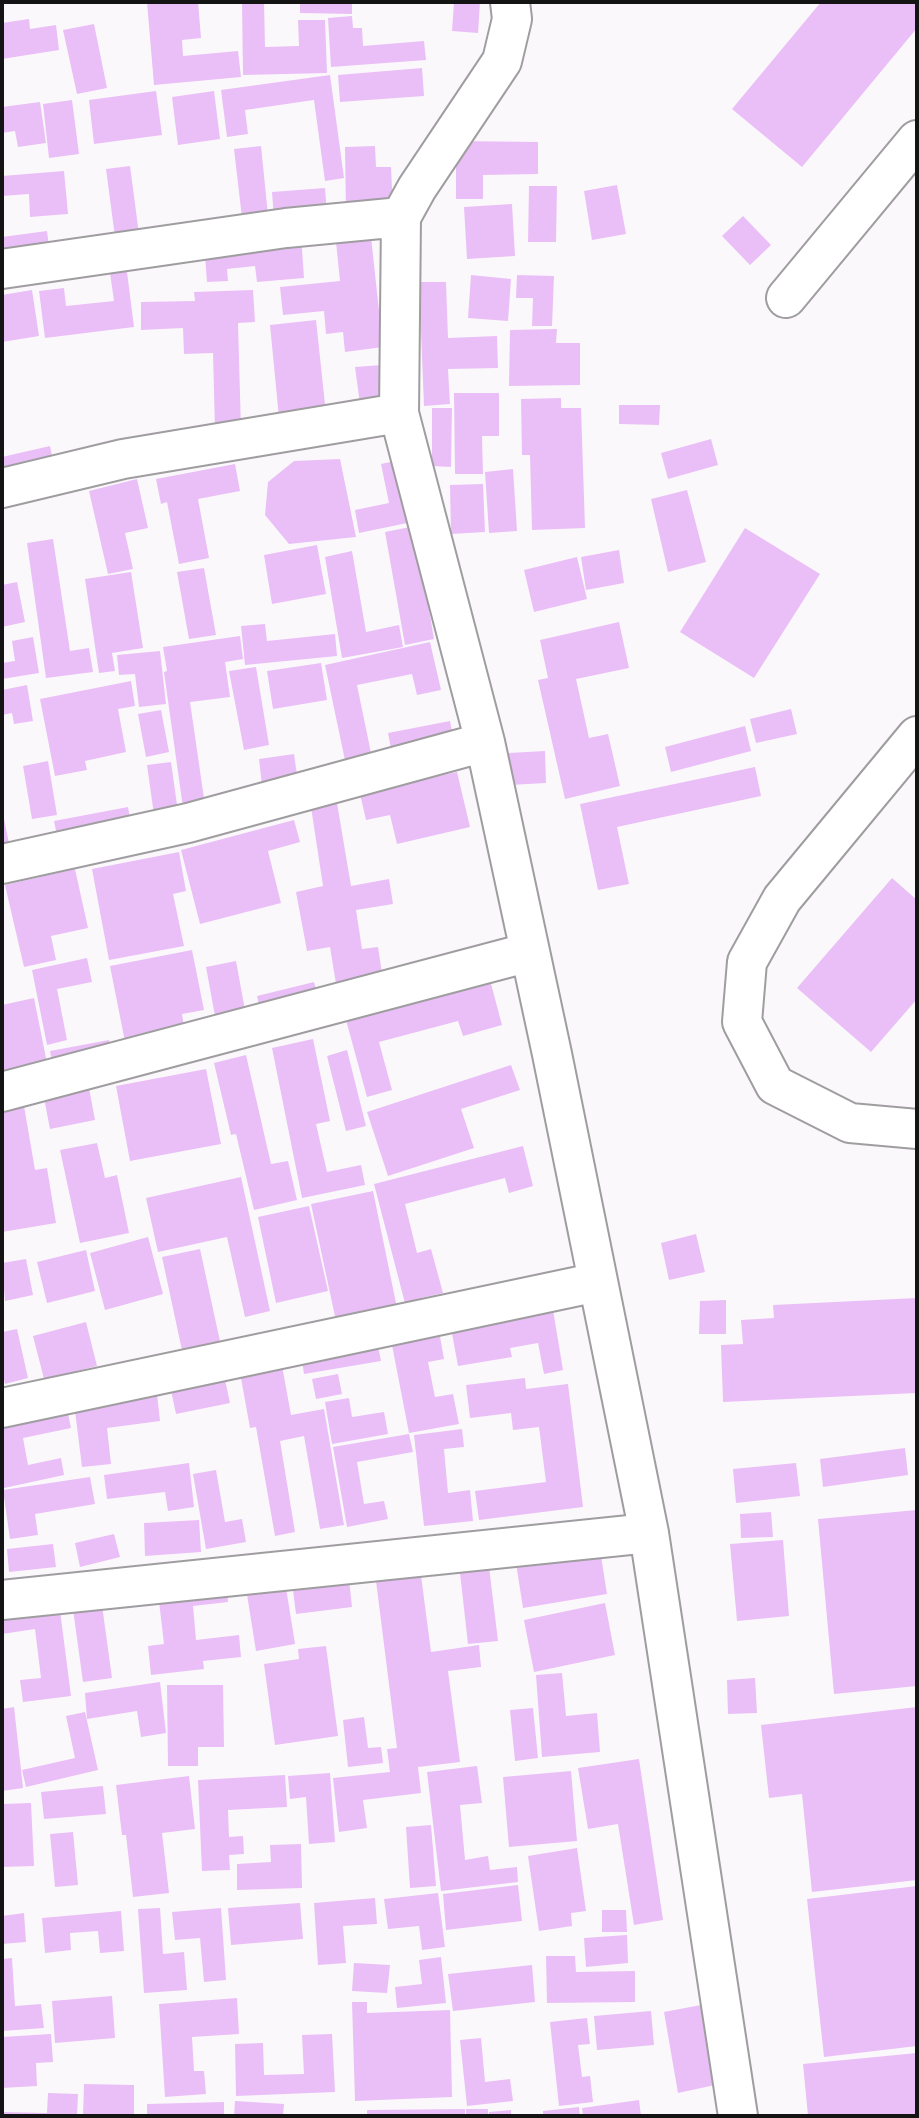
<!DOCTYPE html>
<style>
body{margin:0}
#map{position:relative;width:919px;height:2118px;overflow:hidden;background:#fbf8fb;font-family:Bitter,serif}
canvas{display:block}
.frame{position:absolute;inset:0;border:4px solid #151415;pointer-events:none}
</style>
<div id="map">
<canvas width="919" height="2118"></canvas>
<div class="frame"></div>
</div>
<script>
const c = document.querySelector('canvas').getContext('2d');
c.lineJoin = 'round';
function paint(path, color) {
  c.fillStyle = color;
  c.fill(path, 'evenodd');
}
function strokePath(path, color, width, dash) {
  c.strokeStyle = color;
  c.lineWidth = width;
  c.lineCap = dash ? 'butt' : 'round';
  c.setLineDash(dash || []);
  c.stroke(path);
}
const building = new Path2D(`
 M147,2H198L201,38L182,40L183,56L238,51L241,77L154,85Z
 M242,2H264L265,47L299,46L298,20H325L327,73L243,75Z
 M300,2H352V14L300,13Z
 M454,2H480L478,33L452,31Z
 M821,2H917V28L802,167L732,109Z
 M352,16L353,28H362L363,46L424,41L426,60L331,67L328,18Z
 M29,19L30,29L56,25L59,50L2,59V23Z
 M94,24L107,88L77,94L63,30Z
 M422,68L424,96L340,102L338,75Z
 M330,75L344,178L325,181L314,100L245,110L248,134L227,137L221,90Z
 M156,91L162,135L94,144L89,100Z
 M214,91L220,139L178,145L172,97Z
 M72,100L79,154L49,158L43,104Z
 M40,102L46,143L18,147L15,131L2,133V107Z
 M456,141L538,142V174L483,175V199H456Z
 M261,146L268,215L242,218L234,149Z
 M375,146L376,167H391L393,211L346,212L345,147Z
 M130,166L139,234L115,237L106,169Z
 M64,171L68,214L30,217L29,194L2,196V176Z
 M617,185L626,234L592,240L584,191Z
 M529,186H557L556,242H528Z
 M325,188L327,215L274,219L272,192Z
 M512,204L515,256L467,259L464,207Z
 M743,216L771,245L750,265L722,236Z
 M370,228L383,347L345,352L343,332L326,334L324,311L283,315L280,287L340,281L335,232Z
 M47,231L50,253L2,259V237Z
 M301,235L304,278L257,282L255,266L227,269L228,281L207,282L204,243Z
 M126,264L134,327L45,338L39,291L64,288L66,306L114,301L109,266Z
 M471,275L511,279L508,321L468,318Z
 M517,275L554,276L552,326H532L533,298H516Z
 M419,282H446L448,338L497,336L498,368L448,369L450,404L424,406Z
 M32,290L39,336L2,342V295Z
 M253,290L255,322L238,323L241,430L215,431L213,353L184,354L183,328L141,330V302L195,301L194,292Z
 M316,320L327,423L280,428L270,325Z
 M557,329L556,343H580V385L509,386L510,330Z
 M382,365L387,413L360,404L355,367Z
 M454,393H499V436H482L483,474H455Z
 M561,398V408H581L585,528L532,530L530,455H522L521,399Z
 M619,405H660L659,425L619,424Z
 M432,408H452L451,467L432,466Z
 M711,439L718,465L668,479L661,453Z
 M50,446L55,471L2,483V457Z
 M340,459L356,537L289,544L265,515L268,482L294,461Z
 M399,460L412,522L359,533L355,510L389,503L381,464Z
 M235,464L240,491L198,499L209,558L179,564L167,502L161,504L156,479Z
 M513,469L517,531L489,533L485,472Z
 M137,479L148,528L125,533L133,569L108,574L89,491Z
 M483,484L485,532L451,534L450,485Z
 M687,490L706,562L668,572L651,499Z
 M415,526L434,639L405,645L385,532Z
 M745,528L820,574L754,678L680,632Z
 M53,539L70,651L89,648L93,672L46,678L27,543Z
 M317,545L326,594L272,604L264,555Z
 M619,550L624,583L586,590L581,557Z
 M352,551L366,632L399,625L403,647L342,658L325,557Z
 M577,557L587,599L534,612L524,570Z
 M204,568L216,635L189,639L177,572Z
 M131,572L143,648L112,653L115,671L99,673L85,579Z
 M17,582L25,622L2,627V585Z
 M619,622L629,668L576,679L589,738L608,734L620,786L565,799L538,680L548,678L540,640Z
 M265,624L267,641L335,634L337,656L245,665L241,626Z
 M240,636L243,659L225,662L230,697L190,702L206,812L184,815L164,672L167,671L163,647Z
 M33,637L39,673L2,679V663L15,661L12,641Z
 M430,642L441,690L417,695L412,674L357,685L371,753L391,749L388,733L450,721L455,747L347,770L325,665Z
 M160,651L166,704L139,707L135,674L119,675L117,655Z
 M321,663L327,700L273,709L267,671Z
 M256,667L269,745L244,750L229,671Z
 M131,681L135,706L118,709L126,752L85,761L87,770L55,776L40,699Z
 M27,685L33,721L14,724L12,713L2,715V690Z
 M791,709L797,734L756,743L750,719Z
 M161,710L169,752L146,757L138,714Z
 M745,726L751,751L671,772L665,747Z
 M545,751L546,783L510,785L509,753Z
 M294,754L299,789L263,794L259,759Z
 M48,761L57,815L32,819L23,766Z
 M171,762L179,819L155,822L147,765Z
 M755,767L761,796L617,827L629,884L598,890L580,804Z
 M457,772L470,827L397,844L390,815L366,820L360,794Z
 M337,803L351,886L389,879L393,904L356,910L362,949L378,947L382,973L338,996L330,947L307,951L296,892L323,886L311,807Z
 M128,807L132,830L59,845L54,821Z
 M2,809L11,853L2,855Z
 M294,820L300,842L268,851L281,903L200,924L181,850Z
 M179,852L186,891L173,894L184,946L109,960L92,869Z
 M75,869L88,928L51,936L56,960L24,967L5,885Z
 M892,878L917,900V999L871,1052L797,988Z
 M192,950L204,1010L182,1014L186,1040L127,1052L110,966Z
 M87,958L92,982L57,989L67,1040L47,1045L32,970Z
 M236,961L247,1021L217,1027L206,967Z
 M490,980L502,1025L463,1036L458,1021L379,1042L392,1090L367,1097L346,1020Z
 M314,982L320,1005L262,1019L257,996Z
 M34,998L49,1073L2,1083V1005Z
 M313,1039L330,1121L316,1124L327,1172L361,1165L365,1185L302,1198L272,1048Z
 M109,1040L112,1057L53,1068L50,1051Z
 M347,1050L366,1126L346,1131L327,1056Z
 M246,1055L271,1164L288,1161L297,1200L254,1210L236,1134L231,1135L214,1063Z
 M511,1065L520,1090L461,1109L474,1148L388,1176L367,1112Z
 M206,1069L221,1144L130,1161L116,1086Z
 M89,1088L95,1120L50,1129L44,1098Z
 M24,1106L35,1170L47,1168L56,1223L2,1232V1110Z
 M97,1143L105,1178L117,1175L129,1233L80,1243L60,1150Z
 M523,1146L533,1186L509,1193L505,1178L405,1204L417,1253L431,1249L443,1293L421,1298L423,1307L407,1311L374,1184Z
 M241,1177L270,1311L245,1317L227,1237L158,1252L146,1198Z
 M373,1191L397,1308L336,1321L311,1204Z
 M309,1206L328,1291L276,1303L258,1217Z
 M696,1234L705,1272L669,1280L661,1243Z
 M148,1237L163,1294L105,1310L90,1253Z
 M200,1249L221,1346L183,1355L162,1257Z
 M86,1250L95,1291L47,1303L37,1262Z
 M26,1259L33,1295L5,1301L2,1263Z
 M917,1298V1393L723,1402L721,1345L743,1344L741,1320L774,1318L773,1305Z
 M726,1300V1334H699L700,1301Z
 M553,1310L563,1370L544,1374L538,1343L510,1348L512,1357L458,1366L451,1328Z
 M86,1322L97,1366L44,1379L33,1336Z
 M17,1329L28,1378L5,1384L2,1371V1332Z
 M439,1331L444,1359L428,1362L435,1397L453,1394L459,1424L409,1433L391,1340Z
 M377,1341L381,1361L304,1374L301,1354Z
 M281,1360L291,1415L324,1409L344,1525L320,1529L304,1436L280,1441L295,1532L275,1536L256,1427L250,1428L239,1367Z
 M223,1370L230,1403L176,1414L169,1381Z
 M338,1374L342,1394L316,1399L312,1379Z
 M525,1378L526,1389L568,1384L583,1507L479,1520L475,1491L546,1482L539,1427L513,1430L511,1413L470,1418L466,1385Z
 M156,1385L160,1421L107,1428L111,1464L82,1467L73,1395Z
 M349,1398L352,1417L384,1412L388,1434L332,1444L325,1402Z
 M65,1399L71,1428L23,1438L28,1465L61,1458L64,1475L4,1488L2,1479V1413Z
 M462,1429L464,1447L444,1449L448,1493L470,1490L473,1521L424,1526L414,1435Z
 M409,1434L413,1452L357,1462L364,1504L384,1501L388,1519L347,1527L333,1447Z
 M905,1448L908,1475L823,1487L820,1459Z
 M189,1463L194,1507L168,1511L165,1492L107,1499L104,1475Z
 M796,1463L800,1496L736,1503L733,1469Z
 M216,1470L225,1522L242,1519L246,1542L206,1549L193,1474Z
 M90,1477L95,1504L35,1514L38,1535L10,1539L3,1490Z
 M917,1510V1686L834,1694L818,1519Z
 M771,1512L773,1537L741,1538L740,1514Z
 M199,1520L201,1552L145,1556L144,1523Z
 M114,1534L120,1557L80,1567L75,1543Z
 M783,1540L789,1616L737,1621L730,1544Z
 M599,1543L607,1594L523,1608L515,1557Z
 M53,1544L56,1567L9,1572L7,1549Z
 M487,1550L498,1641L468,1644L460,1573H453L451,1555Z
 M419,1560L431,1652L479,1645L481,1667L448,1671L460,1762L418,1767L421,1793L363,1800L367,1828L339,1832L333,1778L390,1772L387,1749L397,1748L374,1565Z
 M291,1574L349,1579L352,1607L296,1614Z
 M284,1575L295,1644L256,1651L245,1582Z
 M227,1585L228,1602L193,1606L196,1640L239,1635L241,1657L203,1661L204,1669L151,1675L148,1646L164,1644L158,1593Z
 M101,1598L112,1678L83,1682L72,1602Z
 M59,1603L71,1696L23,1702L20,1680L41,1678L35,1629L2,1634V1611Z
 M605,1603L615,1655L534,1672L524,1620Z
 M326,1646L338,1736L275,1745L264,1664L299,1659L298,1649Z
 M562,1673L566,1716L597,1713L600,1752L542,1757L536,1675Z
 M755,1678L757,1713L728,1714L727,1680Z
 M160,1682L166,1733L141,1737L137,1711L87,1719L85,1693Z
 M167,1685H223L224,1747H198V1766H168Z
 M14,1707L23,1788L2,1791V1709Z
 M917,1707V1880L812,1892L802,1794L769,1798L761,1725Z
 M533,1708L538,1758L515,1761L510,1710Z
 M85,1712L98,1770L26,1787L22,1770L75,1758L66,1716Z
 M364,1717L368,1748L381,1747L383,1763L348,1767L343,1720Z
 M639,1759L663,1920L634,1925L618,1824L588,1829L578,1768Z
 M477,1766L482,1803L460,1805L465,1860L488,1856L490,1870L517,1867L518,1882L441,1891L427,1772Z
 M571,1771L577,1841L509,1847L503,1777Z
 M330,1773L335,1842L309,1844L306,1797L290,1799L288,1776Z
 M285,1775L287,1807L228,1810L229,1837L243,1836L244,1854L229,1855L230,1870L202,1871L198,1780Z
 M189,1776L195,1829L162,1833L169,1893L133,1897L126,1835H122L116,1785Z
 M103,1786L106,1814L44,1819L41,1792Z
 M31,1803L34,1866L2,1867V1804Z
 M431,1825L436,1886L410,1888L406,1827Z
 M73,1832L78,1885L55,1887L50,1834Z
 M301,1844L302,1888L237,1890V1864L271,1862L270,1845Z
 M577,1848L586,1911L571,1913L572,1926L539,1931L528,1856Z
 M518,1885L522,1921L446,1930L443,1894Z
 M917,1886V2046L824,2057L807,1899Z
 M438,1893L445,1947L422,1950L419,1926L388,1929L384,1899Z
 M375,1898L377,1924L343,1926L346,1963L318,1965L314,1903Z
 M300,1903L303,1939L231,1945L228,1908Z
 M160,1908L163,1954L184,1952L187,1990L144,1993L138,1909Z
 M221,1908L226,1980L204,1982L200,1938L175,1940L172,1912Z
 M602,1910H626L627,1932H602Z
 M121,1911L124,1951L100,1953L98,1931L70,1933L71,1950L45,1953L42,1918Z
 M24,1913L26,1942L2,1944V1916Z
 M627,1935L628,1963L586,1967L584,1938Z
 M546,1956H575L576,1972L635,1971V2002L547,2003Z
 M441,1957L446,2003L397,2008L395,1987L422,1984L419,1960Z
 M12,1958L15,2006L41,2004L44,2028L2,2031V1959Z
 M354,1963L390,1965L387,1993L352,1991Z
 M532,1965L535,2002L453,2011L448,1974Z
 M112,1996L115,2038L55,2043L52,2001Z
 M237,1998L239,2034L192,2037L194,2071H204L206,2094L165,2097L159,2004Z
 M352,2002H367V2013L450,2010L452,2097L355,2101Z
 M701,2005L715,2085L678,2093L664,2012Z
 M651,2011L654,2045L597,2050L594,2016Z
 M587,2018L590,2044L578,2045L582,2077L590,2076L593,2102L559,2106L550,2022Z
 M51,2034L53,2062L36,2063L37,2086L2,2088V2037Z
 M332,2034L335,2092L236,2096L235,2044L263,2043L264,2075L304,2074L302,2035Z
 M481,2038L485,2082L510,2079L513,2101L467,2106L460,2040Z
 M917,2053V2116H808L803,2064Z
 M84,2084L134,2085V2116H83Z
 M48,2093L78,2094L77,2116H4V2112L47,2113Z
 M639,2100L641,2116H583L582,2108Z
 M235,2101L284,2104L283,2116H234Z
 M224,2102V2116H147V2104Z
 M579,2107L580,2116H543V2111Z
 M465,2109V2116H367V2110Z
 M466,2109H488V2116H466Z
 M511,2110V2116H489V2112Z`);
const street = new Path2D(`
 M510,2L512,19L502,61L417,188L401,217L399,413L485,742L552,1054L649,1533L738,2116
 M2,269L286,228L401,217
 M786,298L917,140
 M2,488L123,459L399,413
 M917,736L782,899L747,962L742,1022L775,1085L850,1123L917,1129
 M2,864L188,823L485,742
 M2,1092L530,952
 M2,1408L598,1282
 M2,1600L649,1533`);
paint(building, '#eabff7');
strokePath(street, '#9f9da0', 42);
strokePath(street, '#fff', 38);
</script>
